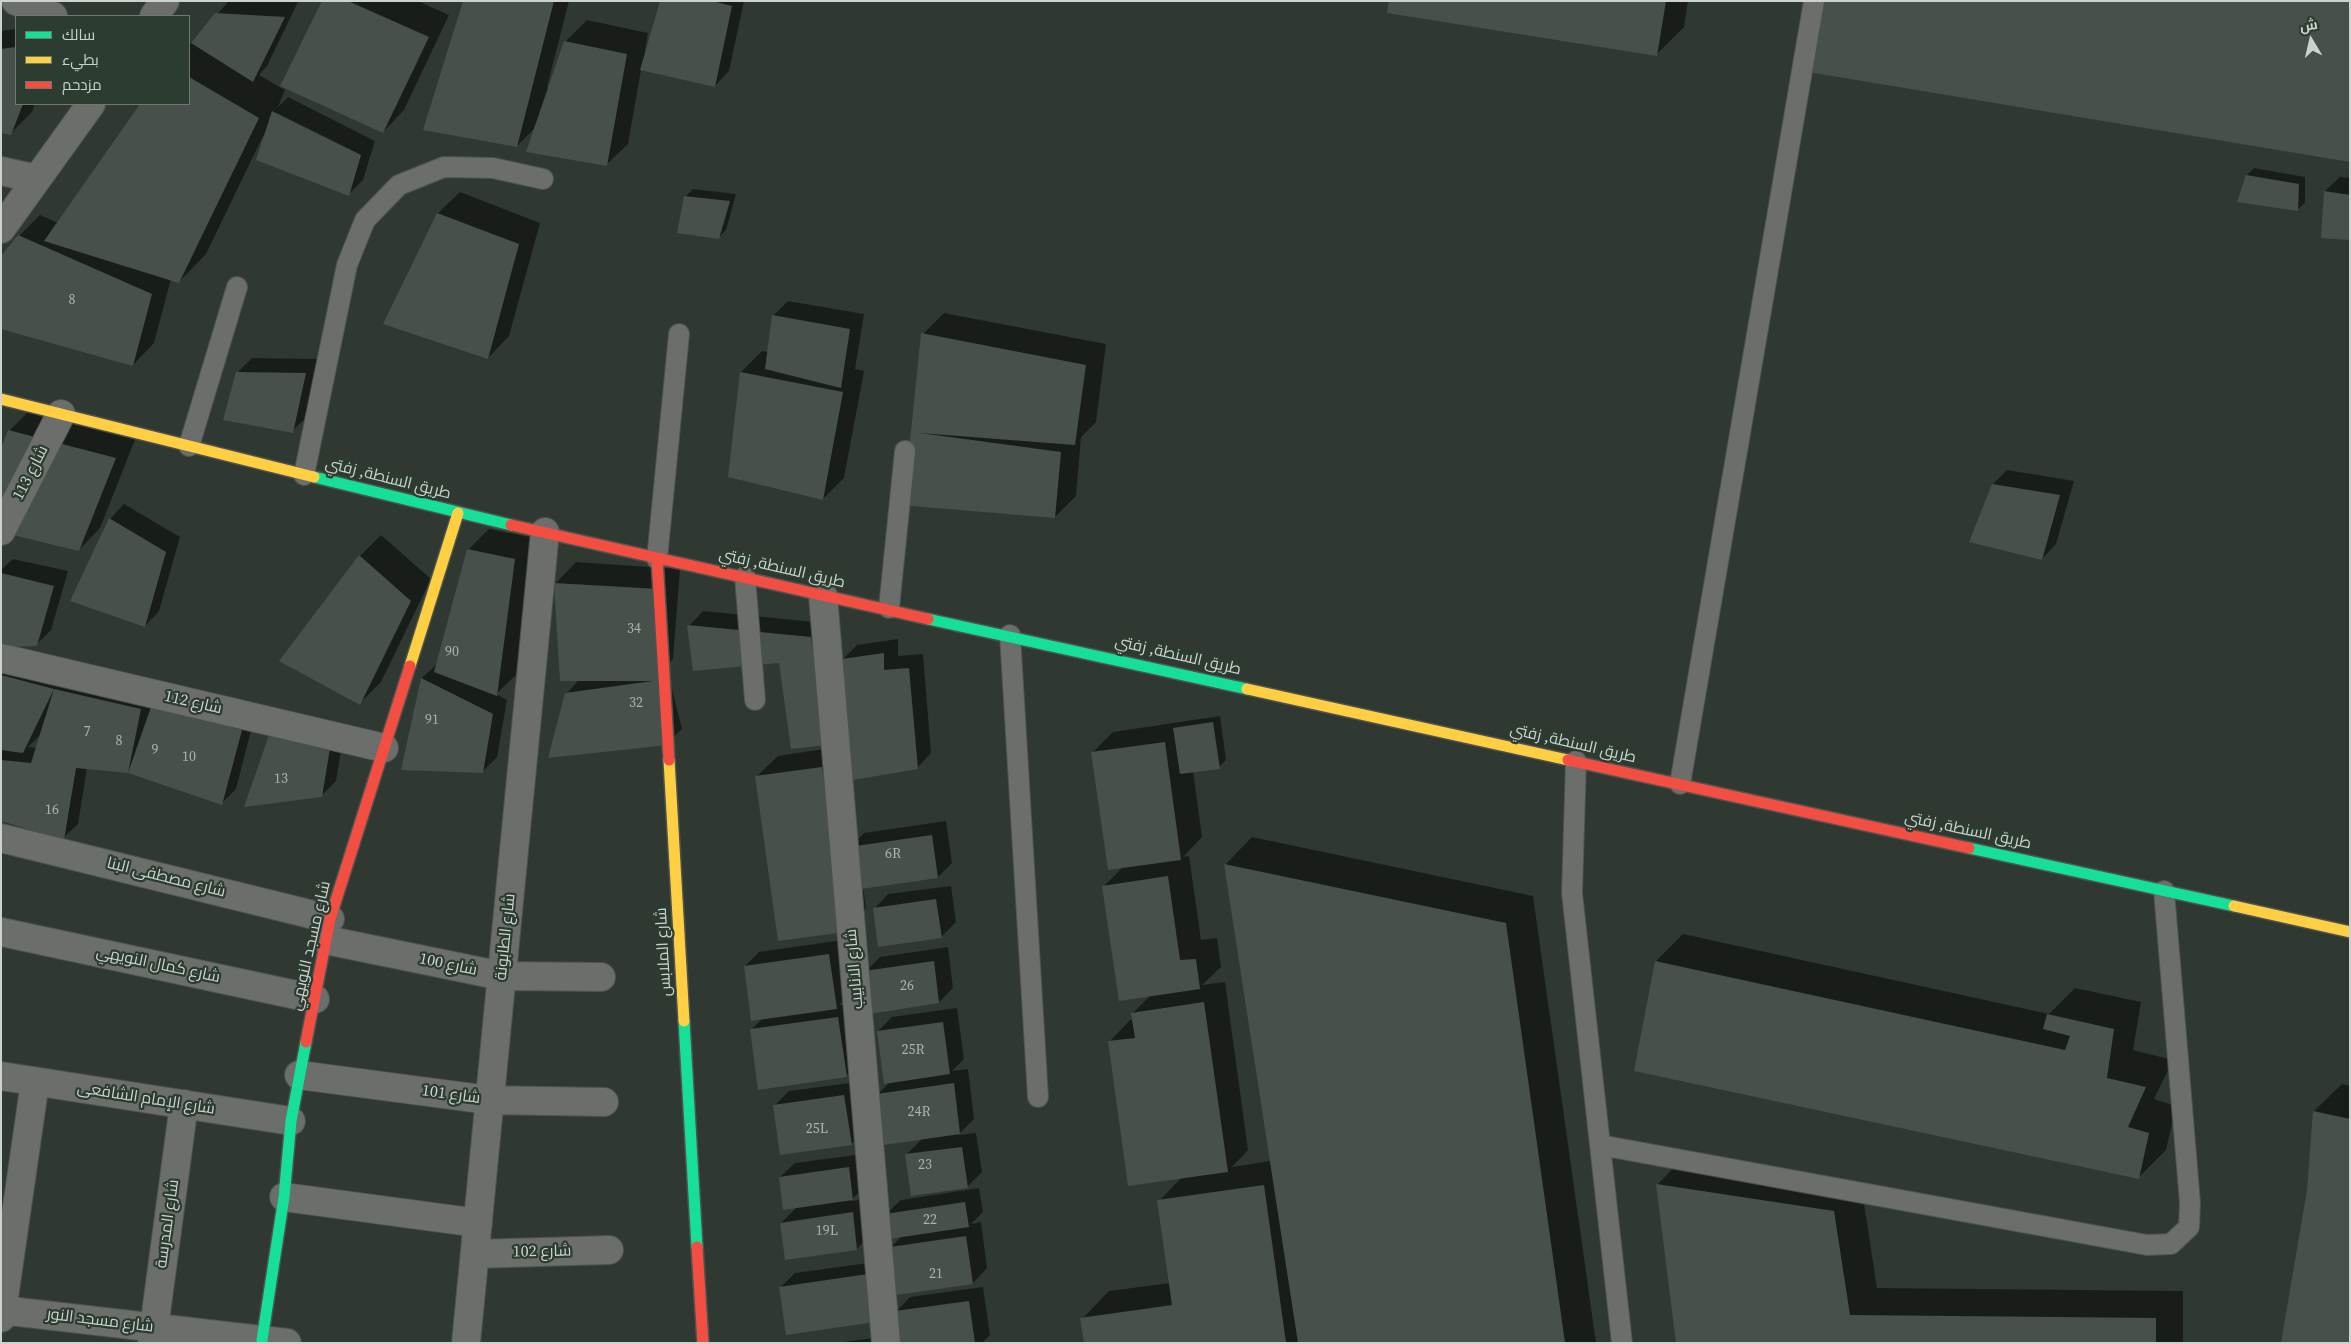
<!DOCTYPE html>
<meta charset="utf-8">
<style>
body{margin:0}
#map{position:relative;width:2351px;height:1344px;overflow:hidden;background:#303832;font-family:"Source Serif 4",Cairo,serif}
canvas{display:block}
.frame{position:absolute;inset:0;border:2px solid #cad4cd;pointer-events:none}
.legend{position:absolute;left:15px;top:15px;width:175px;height:90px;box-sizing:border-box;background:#2c3c31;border:1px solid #6b796f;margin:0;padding:6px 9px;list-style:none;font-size:15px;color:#cad4cd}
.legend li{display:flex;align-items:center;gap:10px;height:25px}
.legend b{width:25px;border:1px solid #6b796f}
.north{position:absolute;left:2286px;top:15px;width:50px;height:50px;-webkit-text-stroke:4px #2c3c31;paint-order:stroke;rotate:351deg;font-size:14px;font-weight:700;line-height:20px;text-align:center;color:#cad4cd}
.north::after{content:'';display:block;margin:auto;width:18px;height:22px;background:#cad4cd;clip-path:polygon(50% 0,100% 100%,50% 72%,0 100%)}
</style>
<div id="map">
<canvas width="2351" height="1344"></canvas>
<div class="frame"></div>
<ul class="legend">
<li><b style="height:6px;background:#16e098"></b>سالك</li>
<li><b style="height:6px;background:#ffcf43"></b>بطيء</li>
<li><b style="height:6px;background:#f24e42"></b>مزدحم</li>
</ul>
<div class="north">ش</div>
</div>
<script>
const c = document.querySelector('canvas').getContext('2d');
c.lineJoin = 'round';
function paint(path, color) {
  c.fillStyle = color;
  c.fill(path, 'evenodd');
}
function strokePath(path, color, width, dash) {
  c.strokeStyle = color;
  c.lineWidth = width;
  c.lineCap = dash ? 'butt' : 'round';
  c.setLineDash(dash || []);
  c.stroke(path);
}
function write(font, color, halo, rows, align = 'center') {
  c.font = font + ' "Source Serif 4",Cairo,serif';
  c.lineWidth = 4.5;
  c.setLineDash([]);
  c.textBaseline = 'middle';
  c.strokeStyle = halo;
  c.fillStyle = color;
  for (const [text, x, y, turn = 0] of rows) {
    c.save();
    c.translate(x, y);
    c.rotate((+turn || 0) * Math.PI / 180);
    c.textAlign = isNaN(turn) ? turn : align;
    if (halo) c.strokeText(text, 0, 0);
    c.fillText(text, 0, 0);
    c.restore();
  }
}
const shadow = new Path2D(`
 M229,1L298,2L267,66L259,75L285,90L278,107L288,97L375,141L363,180L348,195L263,136L206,254L179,282L171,279L154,343L133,365L19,236L40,215L58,223L141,104H189V45Z
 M324,1H418L449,15L404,110L383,132Z
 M464,1H569L547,87L549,88L565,42L587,20L648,33L645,51L646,52L662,1H744L729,71L715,86L641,70L628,144L606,165L536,127L517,146Z
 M1391,1H1688L1684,27L1656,55Z
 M16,29V104H35L32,112L11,133L1,132V31Z
 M2254,168L2305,177V203L2298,209L2247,175Z
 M2340,177L2350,178V239L2325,191Z
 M693,189L736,194L726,230L719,237L686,196Z
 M460,192L540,223L509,336L488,358L385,324L438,213Z
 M788,301L864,314L855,369L864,371L844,478L823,499L741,372L762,351L768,352L773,316Z
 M944,313L1106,344L1096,422L1081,437L1076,496L1055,517L913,433L923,334Z
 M252,358L320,359L307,417L292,431L238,372Z
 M31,409L136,437L100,528L79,550L9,431Z
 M2007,470L2074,481L2056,544L2042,559L1993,484Z
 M124,504L180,537L159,611L145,626L110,519Z
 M489,529L535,538L517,674L496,694L507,700L497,757L482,772L402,769L422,678L437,664L468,550Z
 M381,535L431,579L381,682L360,703V556Z
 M13,559L68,571L51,630L36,645L1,646V570Z
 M576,562L680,569L673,659L666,666L682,729L667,743L566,694L579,680L555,584Z
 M703,611L825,623L840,730L780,661L689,626Z
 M898,639V656L923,654L931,753L917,768L843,659L857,645Z
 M1,648L255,715L236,789L222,803L129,772L87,768L78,824L63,838L1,819ZM42,733L37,748L28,747Z
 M1220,716L1226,760L1219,767L1193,771L1202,837L1183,857L1189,856L1201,940L1217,938L1221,967L1202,985L1225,982L1248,1150L1232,1167L1271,1161L1225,865L1252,837L1533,896L1596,1343H1085L1082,1319L1109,1291L1170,1283L1159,1201L1182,1177L1109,1042L1130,1020H1134L1133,1013L1151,995L1104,886L1123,867L1092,753L1113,732Z
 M285,718L344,733L336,781L321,796Z
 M843,746L856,841L864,833L946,821L952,863L938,877L863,887L866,909L845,931L756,777L778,756Z
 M951,886L956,922L941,937L874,909L888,894Z
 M1683,934L2049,1014L2075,988L2141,1002L2133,1050L2173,1060L2154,1099L2176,1106L2166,1150L2138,1178L1656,961Z
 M843,940L850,993L839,1005L853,1003L861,1061L846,1076L751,1030L763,1018L745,966L759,952Z
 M948,947L953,988L939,1002L865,972L880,957Z
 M957,1008L964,1059L952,1071L968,1069L974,1119L958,1135L976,1133L982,1172L967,1187L906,1155L923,1138L878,1094L891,1081L878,1031L892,1017Z
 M858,1082L866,1130L851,1144L774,1106L789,1091Z
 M2342,1084L2350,1086V1343L2308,1190L2314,1111Z
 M863,1154L867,1184L850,1201L867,1199L871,1234L857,1249L781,1223L798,1206L780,1177L795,1163Z
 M1684,1157L1861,1184L1877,1288L2183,1291V1343H1677L1657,1185Z
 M979,1188L983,1212L971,1224L981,1222L987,1268L973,1283L897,1293L891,1247L903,1235L886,1214L901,1200Z
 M882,1261L874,1321L780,1288L795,1273Z
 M983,1287L990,1335L982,1343H901L896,1312L910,1297Z
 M894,1335L895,1343H837Z`);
const building = new Path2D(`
 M322,1H348L429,37L383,133L280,86Z
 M463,1H554L517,147L423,130Z
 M660,1H712L732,6L715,87L640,70Z
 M1389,1H1666L1657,56L1387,13Z
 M1814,1H2350V162L1802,71Z
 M215,13L285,17L253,82L191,43Z
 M564,41L627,54L607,166L526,152Z
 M16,47V104H23L11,135L1,133V49Z
 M189,77L259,118L179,283L44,241L140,104H189Z
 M272,111L361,155L349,196L256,160Z
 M2246,175L2299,184L2298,211L2237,202Z
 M2324,191L2350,195V240L2321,238Z
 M684,196L730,201L719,239L677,233Z
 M437,213L519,244L488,359L383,324Z
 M18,235L152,294L133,366L1,329V256Z
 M772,315L850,329L841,388L765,369Z
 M921,333L1086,365L1075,445L920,433L1061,452L1055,518L900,505L911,432Z
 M236,372L306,373L293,433L223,420Z
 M740,372L843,392L823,500L728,477Z
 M8,430L116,458L79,551L1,532V448Z
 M1992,484L2060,495L2042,560L1969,542Z
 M109,518L166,552L145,627L70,601Z
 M467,549L515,559L497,696L434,672Z
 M359,555L411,601L360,705L279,661Z
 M1,573L54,586L37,646L1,647Z
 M554,583L659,589L668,745L548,758L565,693L653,681H560Z
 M687,625L811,637L826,745L791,749L779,663L693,671Z
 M884,653V670L909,668L918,769L853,780L842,659Z
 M1,675L54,689L23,753L1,750Z
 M421,678L493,714L483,773L401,770Z
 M54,689L141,709L128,773L76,768L64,840L1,821V760L31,763Z
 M152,704L242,730L222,805L128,773Z
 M1213,722L1220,769L1180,774L1173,728Z
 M270,732L330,748L322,797L244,807Z
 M1165,742L1181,860L1108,870L1091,752Z
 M822,767L845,932L778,941L755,776Z
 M932,835L938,878L854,890L849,847Z
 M1224,864L1506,923L1565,1343H1298Z
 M1168,876L1180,960L1196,959L1200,989L1119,1001L1102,886Z
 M936,899L942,938L878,947L873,908Z
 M829,954L837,1009L751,1021L744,966Z
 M934,961L939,1003L870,1014L864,971Z
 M1655,961L2065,1050L2070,1036L2043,1029L2047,1014L2114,1029L2107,1078L2146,1087L2128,1127L2149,1133L2139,1179L1634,1071Z
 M1204,1002L1228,1172L1128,1186L1108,1041L1135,1038L1131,1013Z
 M838,1017L847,1077L758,1090L750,1029Z
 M943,1022L950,1074L884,1084L877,1031Z
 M954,1083L960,1134L884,1145L877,1094Z
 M844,1095L852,1145L780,1155L773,1105Z
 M2313,1111L2350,1119V1343H2281L2307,1190Z
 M962,1147L968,1188L911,1196L905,1154Z
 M849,1167L853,1200L783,1210L779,1177Z
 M1656,1184L1834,1211L1850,1315L2156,1318V1343H1676Z
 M1264,1185L1286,1343H1084L1080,1318L1172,1305L1157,1200Z
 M965,1202L969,1227L889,1239L885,1214Z
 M853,1212L857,1250L785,1260L780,1223Z
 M966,1236L973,1284L896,1295L890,1247Z
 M868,1274L875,1322L786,1335L779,1287Z
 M969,1301L975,1343H899L895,1311Z`);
const lane = new Path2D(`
 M189,446L237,287
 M304,475L347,265L365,220L399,185L444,167L493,168L543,179
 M657,559L679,334
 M745,577L755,700
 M889,608L905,451
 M1010,635L1038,1097
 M1576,761L1572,893L1622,1343
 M1680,784L1814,1
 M1600,1145L2147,1245L2171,1244L2189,1227L2190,1203L2164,891`);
const street = new Path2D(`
 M16,1L53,16
 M154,16L165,1
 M1,171L37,179
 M1,229L91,104
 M1,531L61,414
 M823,596L886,1343
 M1,658L384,748
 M1,838L330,919
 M1,932L315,999
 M326,940L502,976L601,977
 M299,1075L489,1100L604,1102
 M1,1076L291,1121
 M284,1197L478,1223
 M475,1254L609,1250
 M1,1310L287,1343
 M1,1318L35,1082
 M152,1343L184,1104
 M466,1343L545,532`);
const fast = new Path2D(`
 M314,477L511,525
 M928,619L1247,689
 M1969,848L2234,906
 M684,1021L697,1247
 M262,1340L284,1197L291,1121L306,1042`);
const slow = new Path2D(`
 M1,399L314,477
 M410,666L458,513
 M1247,689L1568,760
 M669,760L684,1021
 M2234,906L2350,932`);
const jam = new Path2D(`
 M511,525L928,619
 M657,559L669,760
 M1568,760L1969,848
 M306,1042L330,919L410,666
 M697,1247L703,1343`);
const numberNames = [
 ["8",72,300],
 ["34",634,629],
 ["90",452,652],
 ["32",636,703],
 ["91",432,720],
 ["7",87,732],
 ["8",119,741],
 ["9",155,750],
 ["10",189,757],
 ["13",281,779],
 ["16",52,810],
 ["6R",893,854],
 ["26",907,986],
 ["25R",913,1050],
 ["24R",919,1112],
 ["25L",817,1129],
 ["23",925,1165],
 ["22",930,1220],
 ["19L",827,1231],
 ["21",936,1274]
];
const streetNames = [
 ["شارع 113",31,473,-63],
 ["طريق السنطة, زفتي",388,479,14],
 ["طريق السنطة, زفتي",782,569,13],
 ["طريق السنطة, زفتي",1178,656,13],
 ["شارع 112",193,703,13],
 ["طريق السنطة, زفتي",1573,744,13],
 ["طريق السنطة, زفتي",1968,831,12],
 ["شارع مصطفى البنا",166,878,14],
 ["شارع الطابونة",506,937,-84],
 ["شارع مسجد النويهي",311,946,-77],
 ["شارع الملابس",664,952,-93],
 ["شارع كمال النويهي",158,965,12],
 ["شارع 100",448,965,12],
 ["شارع الانابيب",855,969,-95],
 ["شارع 101",451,1095,8],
 ["شارع الإمام الشافعى",146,1099,9],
 ["شارع المدرسة",168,1224,-82],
 ["شارع 102",542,1252,-1],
 ["شارع مسجد النور",100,1321,7]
];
paint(shadow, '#0007');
paint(building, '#48504b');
strokePath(lane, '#4d534f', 22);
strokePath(street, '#4d534f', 30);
strokePath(fast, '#4d534f', 14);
strokePath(slow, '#4d534f', 14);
strokePath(jam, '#4d534f', 14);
strokePath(lane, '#6b6e6a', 20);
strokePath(street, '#6b6e6a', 28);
strokePath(fast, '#16e098', 11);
strokePath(slow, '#ffcf43', 11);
strokePath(jam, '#f24e42', 11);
write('14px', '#aab3ac', null, numberNames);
write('16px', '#cad4cd', '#2c3c31', streetNames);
</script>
